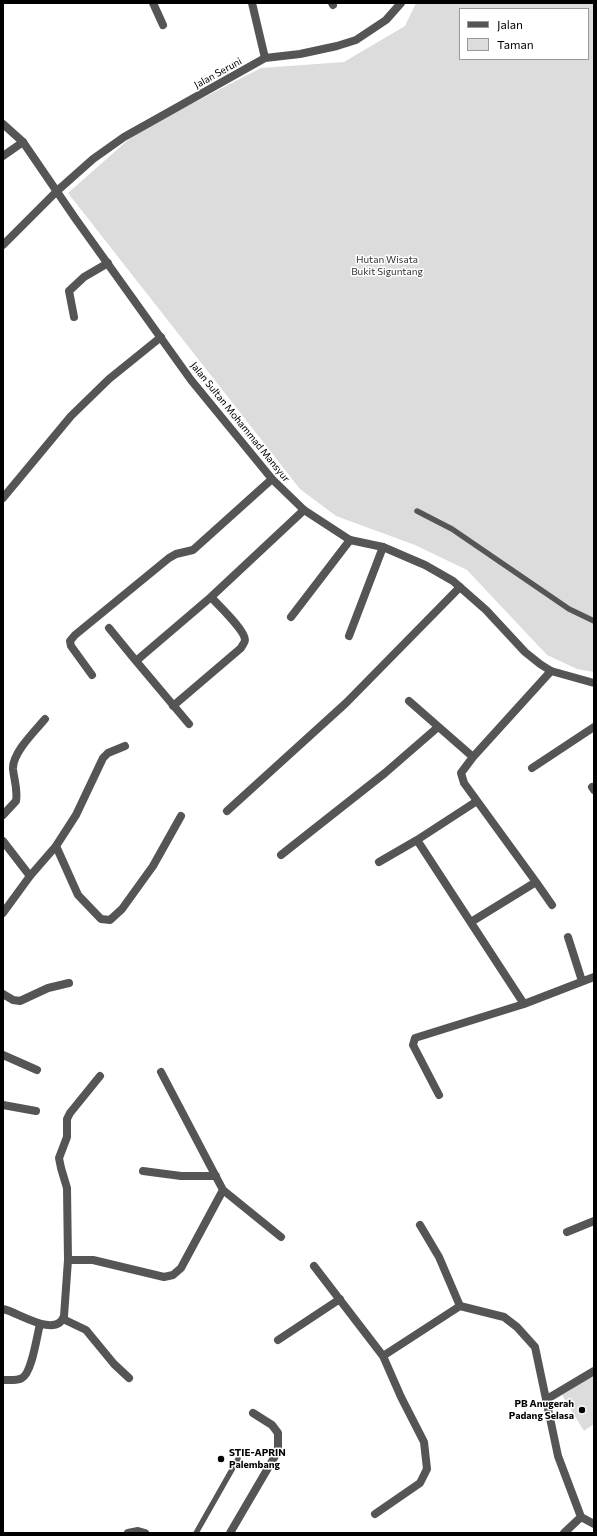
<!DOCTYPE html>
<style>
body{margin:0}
#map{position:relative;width:597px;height:1536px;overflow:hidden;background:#fff;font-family:Commissioner,sans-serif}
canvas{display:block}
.frame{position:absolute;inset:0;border:4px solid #000;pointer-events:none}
.legend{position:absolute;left:459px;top:8px;width:130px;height:52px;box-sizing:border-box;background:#fff;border:1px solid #999;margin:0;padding:5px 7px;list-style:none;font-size:12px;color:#000}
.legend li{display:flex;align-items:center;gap:8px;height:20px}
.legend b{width:20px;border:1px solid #999}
</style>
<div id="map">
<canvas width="597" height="1536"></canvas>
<div class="frame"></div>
<ul class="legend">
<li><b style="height:5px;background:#555"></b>Jalan</li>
<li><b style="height:11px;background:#dcdcdc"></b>Taman</li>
</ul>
</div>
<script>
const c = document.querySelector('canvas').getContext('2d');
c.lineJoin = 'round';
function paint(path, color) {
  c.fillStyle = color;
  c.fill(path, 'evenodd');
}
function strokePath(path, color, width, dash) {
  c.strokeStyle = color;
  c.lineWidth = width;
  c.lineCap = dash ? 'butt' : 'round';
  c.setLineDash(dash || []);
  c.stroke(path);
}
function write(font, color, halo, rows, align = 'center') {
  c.font = font + ' Commissioner,sans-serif';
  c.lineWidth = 3;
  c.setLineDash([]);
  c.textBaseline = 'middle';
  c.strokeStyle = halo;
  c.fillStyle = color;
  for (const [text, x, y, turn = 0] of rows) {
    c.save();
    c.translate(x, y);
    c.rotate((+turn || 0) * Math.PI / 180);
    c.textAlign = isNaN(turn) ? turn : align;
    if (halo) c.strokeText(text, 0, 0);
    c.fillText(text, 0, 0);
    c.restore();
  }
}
const green = new Path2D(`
 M416,3H594V672L577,669L547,655L467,570L415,545L336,516L300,489L68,193L137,132L261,68L344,62L405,26ZM460,9H588V59H460Z
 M594,1375V1424L584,1431L562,1395Z`);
const service = new Path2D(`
 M417,511L452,529L569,609L594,621
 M196,1533L238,1459`);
const minor = new Path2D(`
 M153,3L163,25
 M252,3L265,58
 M332,3L333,5
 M3,156L23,142
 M3,245L57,191L93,159L124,137L265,58L300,54L337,46L356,40L386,20L401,3
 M74,317L69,291L84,277L108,263
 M3,498L71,416L109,379L161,337
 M291,617L350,540
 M109,628L136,661
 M349,636L383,547
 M92,675L71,646L70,641L75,635L169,558L176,554L193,550L272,479
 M409,701L473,757
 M173,706L241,648C242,645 245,643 245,640C245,630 218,605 211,597
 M189,724L136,661L211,597L304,510
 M532,768L594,727
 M592,787L594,790
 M227,811L346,703L460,587
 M3,815L16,801C18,789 14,780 13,769C12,753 35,731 45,719
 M417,840L524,1004
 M3,841L30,876
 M56,846L76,815L103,758L108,753L125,746
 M281,855L385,773L438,727
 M379,862L417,840L477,801
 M536,882L552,905
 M3,913L30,876L56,846L78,895L101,919L110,920L122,909L153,866L181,816
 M471,922L536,882L464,783L461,773L473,757L551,671
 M568,937L582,981
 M3,994L13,1000L20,1001L48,988L69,983
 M3,1055L37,1070
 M439,1095L413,1045L415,1038L524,1004L594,977
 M3,1105L36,1111
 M143,1171L181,1176H216
 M223,1190L281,1237
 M420,1225L439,1257L460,1306
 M567,1232L594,1221
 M68,1260L67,1188L61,1168L59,1158L67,1137V1119L70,1113L100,1076
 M314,1266L383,1356L460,1306L504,1317L517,1327L535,1347L558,1456L581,1517L594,1524
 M3,1309C18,1312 56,1339 64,1316L68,1260H93L164,1277L173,1275L181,1268L223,1190L161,1072
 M63,1319L86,1330L114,1364L129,1378
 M278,1340L340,1299
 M3,1380C9,1380 17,1381 22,1378C32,1373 37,1335 40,1324
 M547,1399L594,1371
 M375,1514L420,1483L427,1469L424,1442L401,1397L383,1356
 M128,1533L138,1531L145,1533
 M230,1533L278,1451V1433L272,1425L253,1413
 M564,1533L581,1517`);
const tertiary = new Path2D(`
 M3,124L23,142L75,218L191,380L272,479L304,510L350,540L383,547L425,565L453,581L486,610L525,652L540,664L551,671L594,683`);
const markers = [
 [582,1410,4,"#000"],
 [221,1459,4,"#000"]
];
const streetNames = [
 ["Jalan Seruni",218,73,-29],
 ["Jalan Sultan Mohammad Mansyur",240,422,51]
];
const parkNames = [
 ["Hutan Wisata",387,260],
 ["Bukit Siguntang",387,272]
];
const poiNames = [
 ["PB Anugerah",574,1404],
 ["Padang Selasa",574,1416],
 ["STIE-APRIN",229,1453,"left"],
 ["Palembang",229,1465,"left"]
];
paint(green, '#dcdcdc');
strokePath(service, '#555', 5.5);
strokePath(minor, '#555', 8);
strokePath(tertiary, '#555', 8);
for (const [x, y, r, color] of markers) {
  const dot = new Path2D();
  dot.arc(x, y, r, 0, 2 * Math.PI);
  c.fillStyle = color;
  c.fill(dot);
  strokePath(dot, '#fff', 1.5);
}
write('10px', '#000', '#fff', streetNames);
write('10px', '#333', '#fff', parkNames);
write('bold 10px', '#000', '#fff', poiNames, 'right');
</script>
